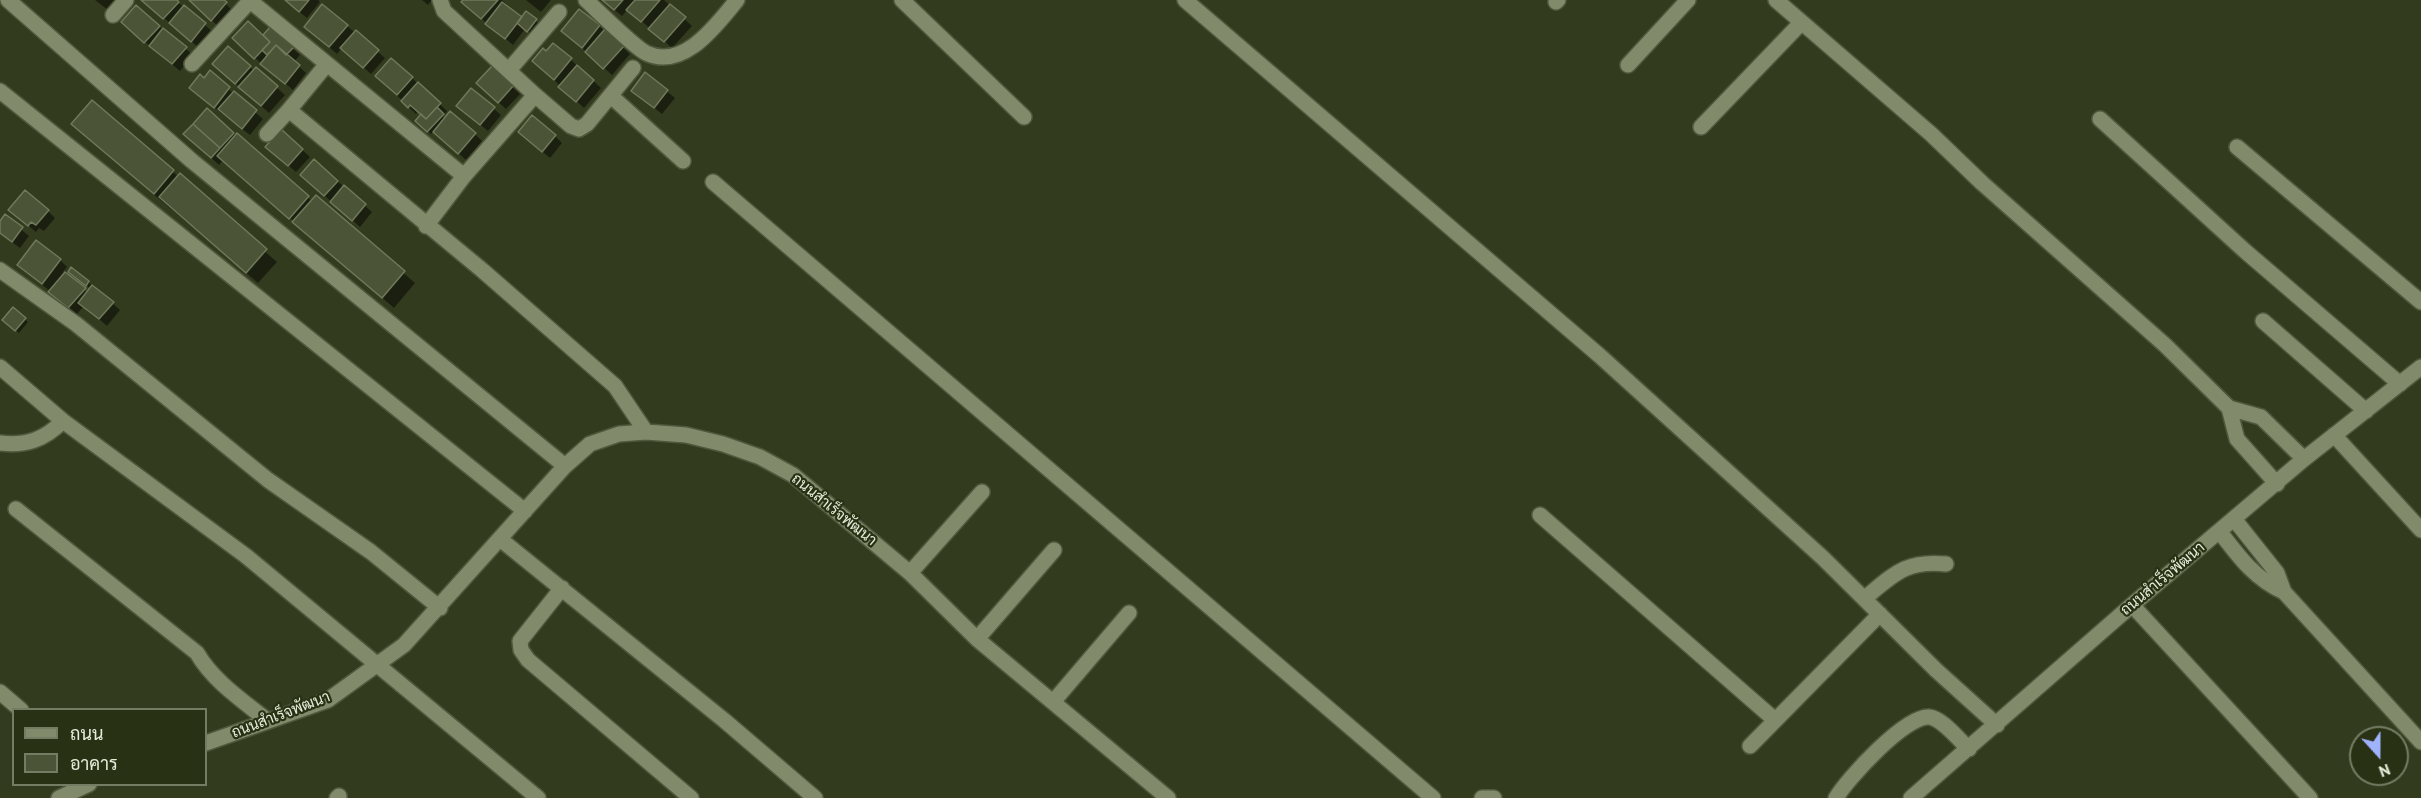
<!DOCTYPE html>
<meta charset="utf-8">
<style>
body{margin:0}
#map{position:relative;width:2421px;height:798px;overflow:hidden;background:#333b1f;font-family:"PT Sans",Sarabun,sans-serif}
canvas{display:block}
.legend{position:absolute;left:12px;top:708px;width:195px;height:78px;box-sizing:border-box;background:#293114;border:2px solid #757c63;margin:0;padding:8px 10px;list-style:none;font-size:18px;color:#e6ecda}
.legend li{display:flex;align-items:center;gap:12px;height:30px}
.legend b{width:30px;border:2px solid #757c63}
.north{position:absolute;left:2349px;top:726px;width:60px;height:60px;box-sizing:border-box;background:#293114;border:2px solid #757c63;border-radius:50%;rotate:159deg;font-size:16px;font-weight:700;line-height:24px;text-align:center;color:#e6ecda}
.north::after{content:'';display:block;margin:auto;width:21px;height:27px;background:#9fb3fd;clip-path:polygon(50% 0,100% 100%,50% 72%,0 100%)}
</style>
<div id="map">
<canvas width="2421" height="798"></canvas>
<ul class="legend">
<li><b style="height:8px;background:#818b6b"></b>ถนน</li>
<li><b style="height:16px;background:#4b5437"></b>อาคาร</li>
</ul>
<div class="north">N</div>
</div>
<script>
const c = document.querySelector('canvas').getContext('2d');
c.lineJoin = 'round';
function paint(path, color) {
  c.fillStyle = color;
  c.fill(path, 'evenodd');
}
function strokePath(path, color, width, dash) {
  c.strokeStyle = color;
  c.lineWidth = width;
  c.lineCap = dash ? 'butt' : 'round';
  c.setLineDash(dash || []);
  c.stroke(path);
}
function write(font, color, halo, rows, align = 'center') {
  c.font = font + ' "PT Sans",Sarabun,sans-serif';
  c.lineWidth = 4.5;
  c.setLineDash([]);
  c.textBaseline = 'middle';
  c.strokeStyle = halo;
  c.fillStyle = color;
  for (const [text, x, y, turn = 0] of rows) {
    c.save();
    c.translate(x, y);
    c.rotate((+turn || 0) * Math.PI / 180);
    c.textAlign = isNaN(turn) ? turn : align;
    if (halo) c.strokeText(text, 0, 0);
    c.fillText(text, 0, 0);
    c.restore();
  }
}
const shadow = new Path2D(`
 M95,0H116L108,10Z
 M143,0H175L213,32L199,48Z
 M190,0H222L233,11L219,27Z
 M285,0H318L320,2L307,18Z
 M422,0H432L428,5Z
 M465,0H502L522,19L536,21L539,24L531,34L525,29L513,45L470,9Z
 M526,0H551L541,12Z
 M602,0H664L692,26L672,48L628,9L622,16Z
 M136,7L193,55L180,71L130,29Z
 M347,26L385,58L371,74L342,48L337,54L306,27Z
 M599,26L630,54L612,75L571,38Z
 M271,28L300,55L294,62L306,73L293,90L241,46L263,37Z
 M571,60L601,88L584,108L541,68Z
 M250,67L254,71L256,69L285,95L269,113L222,71Z
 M492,68L520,94L506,109L486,91Z
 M210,73L263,119L250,135L198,95Z
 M645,74L675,98L662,114L633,91Z
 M412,78L447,111L443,116L446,119L475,134L482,141L466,160L434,131L431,134L420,124L422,115L418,111L416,114L384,83Z
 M472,90L501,115L488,131L466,113Z
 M92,102L277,262L258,283L84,135Z
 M208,110L312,201L316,197L415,283L394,308L223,160L219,165L193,141Z
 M282,131L310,157L296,172L275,154Z
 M555,136L562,143L550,158L527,139Z
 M315,161L372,212L360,227L309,182Z
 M48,211L55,218L44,231L39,228L36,232L18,217Z
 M5,216L29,236L20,248L0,233V223Z
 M60,260L67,267L63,272L88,293L91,289L73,275L88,282L120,310L107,326L84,306L77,314L27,272Z
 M13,309L28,322L19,333L4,319Z`);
const building = new Path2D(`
 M141,0H177L179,2L163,19Z
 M189,0H224L227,2L211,21Z
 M285,0H309L299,12Z
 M463,0H498L481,19L461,2Z
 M602,0H623L614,10Z
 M635,0H660L641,22L626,10Z
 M502,2L522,17L505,39L485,24Z
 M322,4L348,25L329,47L304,27Z
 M670,4L686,17L664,42L648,29Z
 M136,5L160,26L144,43L121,22Z
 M184,5L206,23L191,42L169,23Z
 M579,9L600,25L582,48L561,31Z
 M526,11L537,19L527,32L517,23Z
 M248,21L270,42L254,59L232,38Z
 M271,26L294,47L286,55L276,45L267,55L262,50L270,42L263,35Z
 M163,28L187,47L172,64L149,46Z
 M605,29L624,46L603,69L585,52Z
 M356,30L379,50L363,68L340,48Z
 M553,43L572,58L554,80L532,61L543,48L546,51Z
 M276,45L300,65L285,84L260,64Z
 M228,46L251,66L235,84L212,64Z
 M391,58L413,77L397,95L375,76Z
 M577,65L594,80L576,102L558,87Z
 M492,66L514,85L498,103L476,83Z
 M256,67L278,86L261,106L238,87Z
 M210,70L230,87L214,108L189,88L200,74L204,78Z
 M645,72L668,90L654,108L631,91Z
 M418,82L441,103L426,119L410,105L408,108L401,101Z
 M471,88L495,107L480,125L456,106Z
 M234,91L257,110L242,129L218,109Z
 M92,100L174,170L154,194L71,124Z
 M437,107L444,114L427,132L415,121L421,114L426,119Z
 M207,108L234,133L220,148L193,124Z
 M450,111L476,133L458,154L433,132Z
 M532,115L556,135L542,152L518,132Z
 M193,124L220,148L211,158L183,134Z
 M281,129L303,149L288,166L265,147Z
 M237,133L309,196L289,219L217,156Z
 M314,159L338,181L324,196L300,175Z
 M180,173L267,249L246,273L159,197Z
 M344,185L366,204L352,221L330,202Z
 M25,190L49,210L36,225L31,222L28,226L8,210Z
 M316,195L405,271L382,298L292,222Z
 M5,214L23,227L12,242L0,233V221Z
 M36,240L61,259L42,284L17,265Z
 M71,267L89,281L86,286L68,272Z
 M65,272L86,288L68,308L48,292Z
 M92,285L114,302L99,319L78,303Z
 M13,307L26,318L15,331L2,320Z`);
const minor = new Path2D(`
 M8,0L192,161L565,466
 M249,0L464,176
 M440,0L444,11L535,95L571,126L579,129L587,124L633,68
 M586,0C599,12 633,46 646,53C684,71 717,24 737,0
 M902,0L1024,117
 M1185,0L1600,356L1823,558L1936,670L1997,725
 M1776,0L1931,134L1982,183L2165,345L2229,408L2261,417L2304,459
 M1556,2L1558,0
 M113,15L126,0
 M192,64L250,1
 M327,64L289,110L482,270L615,386L646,432
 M1628,65L1688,0
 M509,70L559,12
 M0,91L525,511
 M611,96L683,161
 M2100,119L2245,251L2400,384
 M1701,127L1800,24
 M267,134L289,110
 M2237,147L2421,302
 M713,182L1433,798
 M426,226L464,176L535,95
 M0,270L76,324L268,480L371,552L440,608
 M2263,321L2366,411
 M0,367L63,421L246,556L538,798
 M2229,408L2237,439L2277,484
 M2334,435L2421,530
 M0,443C26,446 44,440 63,421
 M16,509L197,653C213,681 243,701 268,721
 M1540,515L1775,720
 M2234,519L2277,573L2284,592L2421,742
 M2220,532C2239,557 2255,579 2284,592
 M500,539L725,721L815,798
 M910,573L982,492
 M562,588L520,641L521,650L528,660L691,798
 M1865,598C1894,574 1906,560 1946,564
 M2132,605L2310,798
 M977,639L1054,550
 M0,692L21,710
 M1053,702L1129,613
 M206,743L328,700L404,645L565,466L590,444L619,434L646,432L686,435L723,444L760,457L793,475L910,573L977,639L1168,798
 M1750,746L1880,614
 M59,798L89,784
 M337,798L339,796
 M1482,798H1494
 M1836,798C1847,779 1906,715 1929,717C1942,718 1959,740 1969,749
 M1911,798L2132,605L2304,459L2421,367`);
const streetNames = [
 ["ถนนสำเร็จพัฒนา",834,510,39],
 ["ถนนสำเร็จพัฒนา",2163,579,-40],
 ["ถนนสำเร็จพัฒนา",281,715,-21]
];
paint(shadow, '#0007');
paint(building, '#4b5437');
strokePath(building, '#70795a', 1.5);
strokePath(minor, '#50573d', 18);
strokePath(minor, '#818b6b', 15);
write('15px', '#e6ecda', '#293114', streetNames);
</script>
